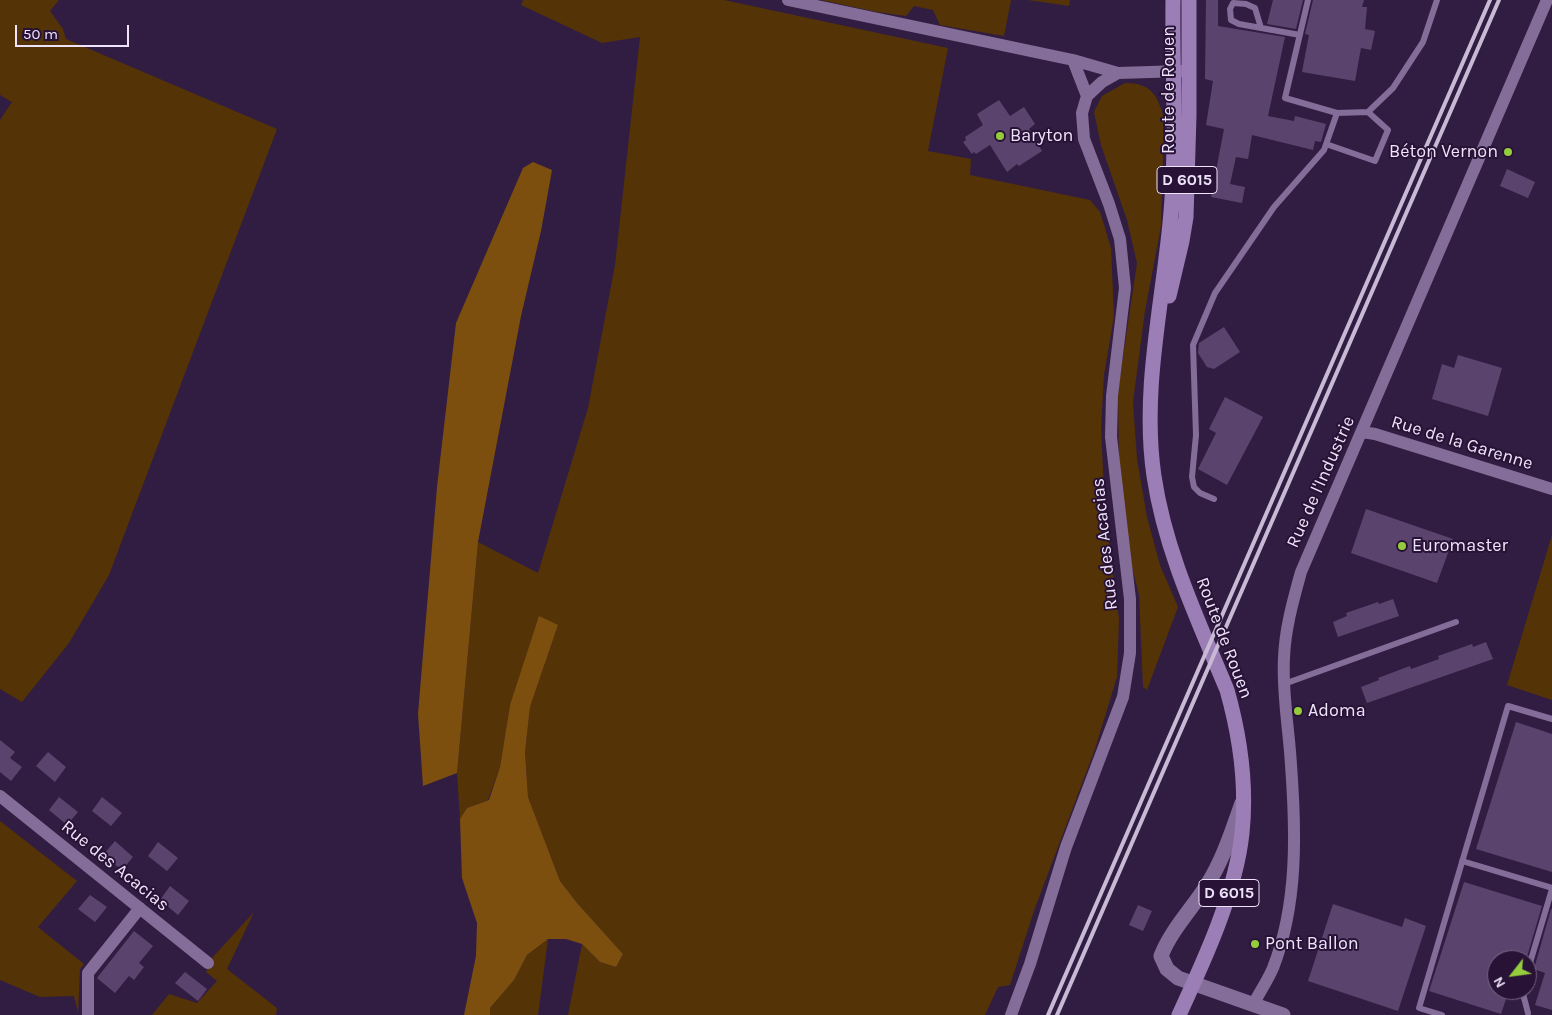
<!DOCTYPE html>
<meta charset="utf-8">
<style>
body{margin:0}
#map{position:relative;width:1552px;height:1015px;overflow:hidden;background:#321d42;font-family:Karla,sans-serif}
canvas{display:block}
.north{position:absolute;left:1487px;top:950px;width:50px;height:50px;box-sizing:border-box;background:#281337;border:1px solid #786685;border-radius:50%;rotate:240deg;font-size:14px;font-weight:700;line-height:20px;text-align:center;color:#efe3fb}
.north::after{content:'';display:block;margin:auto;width:18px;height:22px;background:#95cc3b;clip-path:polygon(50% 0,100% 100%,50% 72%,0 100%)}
.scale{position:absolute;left:15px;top:25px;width:114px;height:22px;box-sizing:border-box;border:2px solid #efe3fb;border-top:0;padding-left:6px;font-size:15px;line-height:18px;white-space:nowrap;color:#efe3fb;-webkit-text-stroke:4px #281337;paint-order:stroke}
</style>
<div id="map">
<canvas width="1552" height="1015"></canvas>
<div class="north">N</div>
<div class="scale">50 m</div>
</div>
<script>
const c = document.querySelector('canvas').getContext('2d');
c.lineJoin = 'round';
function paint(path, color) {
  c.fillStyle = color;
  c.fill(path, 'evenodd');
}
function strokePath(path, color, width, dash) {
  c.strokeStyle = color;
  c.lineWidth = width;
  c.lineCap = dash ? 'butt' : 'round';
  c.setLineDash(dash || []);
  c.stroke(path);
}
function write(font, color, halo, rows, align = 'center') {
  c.font = font + ' Karla,sans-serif';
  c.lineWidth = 4;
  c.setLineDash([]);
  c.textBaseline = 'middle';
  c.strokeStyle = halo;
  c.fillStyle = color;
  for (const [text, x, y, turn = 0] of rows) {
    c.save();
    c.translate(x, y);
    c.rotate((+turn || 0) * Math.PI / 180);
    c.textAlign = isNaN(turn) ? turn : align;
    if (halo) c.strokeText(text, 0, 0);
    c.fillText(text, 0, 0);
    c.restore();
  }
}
const green = new Path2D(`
 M0,0H59L50,11L63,29L66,39L277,129L109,575L69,643L22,702L0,689V120L12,102L0,95Z
 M523,0H724L948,48L928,151L971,159L970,175L1090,200L1100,212L1111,248L1114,316L1104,375L1101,428L1105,513L1119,619L1117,677L1095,749L1035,908L1010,985L998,987L985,1015H568L582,944L600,962L616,967L623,954L577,903L560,881L528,797L525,752L530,707L558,625L510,705L500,767L488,800L467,808L460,819L457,773L478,542L538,573L588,408L615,265L640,37L602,43L521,5Z
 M821,0H1011L1004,36L940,25L933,10L914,6L906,16L877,12Z
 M1028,0H1070L1069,6Z
 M1125,83C1152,83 1158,96 1164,119L1161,226L1145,311L1133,402L1137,459L1147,517L1160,565L1178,607L1147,690L1143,687L1139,595L1131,563L1119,470L1118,390L1137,263L1127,220L1101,145L1094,112L1102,96Z
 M1552,535V700L1507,685Z
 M0,821L77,881L38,927L84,964L80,969L78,1013L74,996L40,997L0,980Z
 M254,912L227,969L277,1008L276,1015H152L169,994L197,1003L217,981L206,972L212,958Z
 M548,939L538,1015H490V1008L514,980L527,955Z`);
const forest = new Path2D(`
 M533,162L552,170L541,231L521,316L478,542L457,773L423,786L418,714L437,487L456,323L523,168Z
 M539,616L558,625L530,707L525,752L528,797L560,881L577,903L623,954L616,967L600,962L582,944L566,939H548L527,955L514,980L490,1008V1015H464L476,956L477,923L462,878L460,819L467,808L489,800L500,767L510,705Z`);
const building = new Path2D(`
 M1206,0H1218V26L1285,37L1268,116L1294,121L1295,116L1326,124L1321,142L1315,141L1313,150L1252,135L1248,159L1236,157L1230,184L1245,187L1242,203L1211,197L1224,129L1206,125L1213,81L1205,79Z
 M1273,0H1303L1296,29L1267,24Z
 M1313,0H1364L1362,7H1367L1365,29L1375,31L1371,50L1361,48L1355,81L1302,72L1309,35L1305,34Z
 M999,100L1010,116L1024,107L1035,124L1029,129L1042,151L1019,166L1017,164L1007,172L990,145L976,154L974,152L972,154L963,142L966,140L965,137L983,125L977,114Z
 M1507,169L1535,182L1528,198L1500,186Z
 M1224,327L1240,352L1214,369L1207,367L1198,353L1199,343Z
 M1458,355L1502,368L1488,416L1432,399L1442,364L1454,368Z
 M1225,397L1263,417L1227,485L1198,469L1216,433L1209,429Z
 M1366,509L1453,539L1437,583L1351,553Z
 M1393,599L1399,616L1338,637L1333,622L1347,616L1346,613L1378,602L1379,604Z
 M1486,642L1493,659L1367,703L1361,687L1379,680L1378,678L1410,666L1411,669L1439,659L1438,656L1472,644L1473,647Z
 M1516,722L1552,734V872L1476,849Z
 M0,740L15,752L10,758L22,767L11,781L0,772Z
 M48,752L66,767L55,782L36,766Z
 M59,797L78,812L67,825L49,810Z
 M102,797L122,813L111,826L92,811Z
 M115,841L133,857L122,870L103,855Z
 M158,842L178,858L167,871L148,856Z
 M1464,882L1542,906L1526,960H1497V990H1509L1501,1014L1429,991Z
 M170,886L189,901L178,915L160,900Z
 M90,895L107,907L95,922L78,909Z
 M1333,904L1402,927L1405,918L1426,926L1398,1011L1308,981Z
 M1138,905L1152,911L1143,931L1129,925Z
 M1551,909H1552V1010L1535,1005L1545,973L1534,969Z
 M134,931L153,946L139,963L144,967L134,980L129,976L115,993L97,978Z
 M185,972L207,989L198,1001L175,983Z`);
const service = new Path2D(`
 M1308,0L1285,98L1337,113
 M1261,28L1255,8L1246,4L1233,3L1230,9L1231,20L1239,24L1300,35
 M1326,144L1375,161L1388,130L1368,112
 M1214,499L1200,493L1194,487L1192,477L1196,435L1193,345L1215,293L1274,207L1324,150L1337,113L1368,112L1393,88L1423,42L1437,0
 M1284,684L1456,622
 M1462,861L1552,888
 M1527,973L1552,889
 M1522,990L1528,1013
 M1442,1015L1419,1008L1508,706L1552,719`);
const minor = new Path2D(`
 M788,0L1073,60L1118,73L1182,71
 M1073,60L1087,96
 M1362,432L1375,434L1552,489
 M0,796L208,963
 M1253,1005C1259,993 1268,980 1273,968C1298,904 1296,832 1291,765C1289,729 1282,694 1284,658C1285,629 1293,601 1301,572L1547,0
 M88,1015V973L140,908
 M1011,1015L1030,964L1066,847L1123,697L1130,653V599L1111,437L1112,396L1125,288L1120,239L1109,204L1084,139L1082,113L1087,96L1102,82L1118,73`);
const secondary = new Path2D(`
 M1242,803C1232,831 1223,860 1207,885C1192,909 1171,930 1161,956L1167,969L1178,978L1283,1015`);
const primary = new Path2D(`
 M1173,0C1172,70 1177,142 1171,212C1164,299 1141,388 1154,476C1165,551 1198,620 1227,690C1240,736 1247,785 1242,833C1236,892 1204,961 1179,1015
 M1169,296L1182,241L1186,217L1189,115V0`);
const rail = new Path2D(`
 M1048,1015L1490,0
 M1057,1015L1499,0`);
const markers = [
 [1000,136,5,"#95cc3b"],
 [1508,152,5,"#95cc3b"],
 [1402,546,5,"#95cc3b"],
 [1298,711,5,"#95cc3b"],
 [1255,944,5,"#95cc3b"]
];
const shields = [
 [1187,180,60],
 [1229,893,60]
];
const shieldNames = [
 ["D 6015",1187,180],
 ["D 6015",1229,893]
];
const streetNames = [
 ["Route de Rouen",1169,90,-90],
 ["Rue de la Garenne",1462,443,17],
 ["Rue de l'Industrie",1321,482,-66],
 ["Rue des Acacias",1105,544,-96],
 ["Route de Rouen",1224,638,69],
 ["Rue des Acacias",115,866,39]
];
const poiNames = [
 ["Baryton",1010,136],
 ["Béton Vernon",1498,152,"right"],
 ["Euromaster",1412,546],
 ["Adoma",1308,711],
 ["Pont Ballon",1265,944]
];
paint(green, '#543306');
paint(forest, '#7d4f0f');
paint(building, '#5a446d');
strokePath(service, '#846d98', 6);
strokePath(minor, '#846d98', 12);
strokePath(secondary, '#846d98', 15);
strokePath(primary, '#9c7eb6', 15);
strokePath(rail, '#c8bad5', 4);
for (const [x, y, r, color] of markers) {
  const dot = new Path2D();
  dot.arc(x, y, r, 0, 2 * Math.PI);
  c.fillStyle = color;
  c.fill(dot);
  strokePath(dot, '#281337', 2);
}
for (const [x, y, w] of shields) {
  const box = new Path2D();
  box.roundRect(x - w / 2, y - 13.5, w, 27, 4);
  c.fillStyle = '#281337';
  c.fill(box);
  strokePath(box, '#efe3fb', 1);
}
write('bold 16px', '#efe3fb', null, shieldNames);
write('18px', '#efe3fb', '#281337', streetNames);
write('18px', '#efe3fb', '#281337', poiNames, 'left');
</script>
